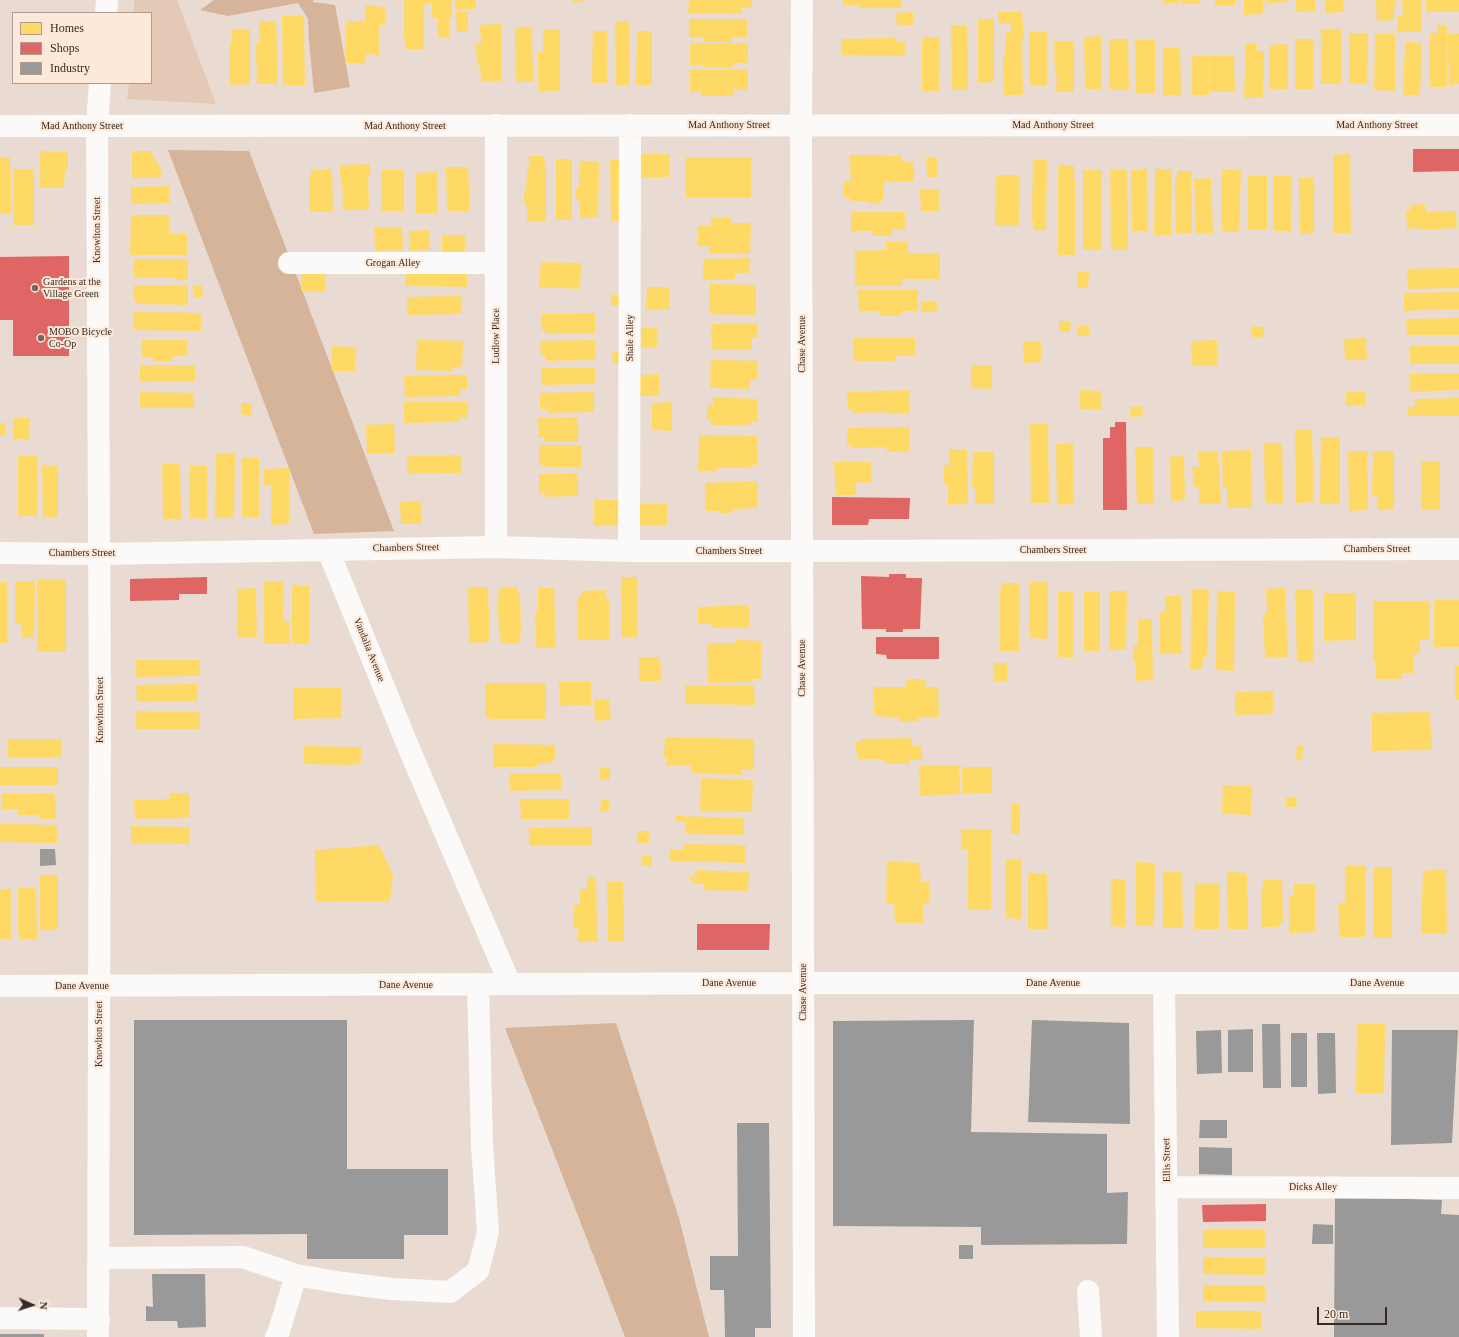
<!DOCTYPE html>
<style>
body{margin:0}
#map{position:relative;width:1459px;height:1337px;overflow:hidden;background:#e9dbd1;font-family:Georgia,serif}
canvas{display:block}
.legend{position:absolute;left:12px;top:12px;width:140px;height:72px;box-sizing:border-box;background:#fde8d9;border:1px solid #ad9c91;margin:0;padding:5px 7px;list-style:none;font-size:12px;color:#352b24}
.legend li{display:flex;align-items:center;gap:8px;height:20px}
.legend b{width:20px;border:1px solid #ad9c91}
.north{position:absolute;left:12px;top:1285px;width:40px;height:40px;-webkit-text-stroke:3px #fde8d9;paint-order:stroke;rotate:93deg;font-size:11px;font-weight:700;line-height:16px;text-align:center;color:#352b24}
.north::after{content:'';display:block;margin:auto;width:14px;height:18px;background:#352b24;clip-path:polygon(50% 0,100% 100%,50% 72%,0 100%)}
.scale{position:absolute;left:1317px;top:1307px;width:70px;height:18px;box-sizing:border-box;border:2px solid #352b24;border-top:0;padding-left:5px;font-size:12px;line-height:14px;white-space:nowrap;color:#352b24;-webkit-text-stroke:3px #fde8d9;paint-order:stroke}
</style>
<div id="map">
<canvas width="1459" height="1337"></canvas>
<ul class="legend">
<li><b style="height:11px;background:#ffd966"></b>Homes</li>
<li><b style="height:11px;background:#e06666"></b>Shops</li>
<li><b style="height:11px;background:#999"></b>Industry</li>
</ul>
<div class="north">N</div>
<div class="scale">20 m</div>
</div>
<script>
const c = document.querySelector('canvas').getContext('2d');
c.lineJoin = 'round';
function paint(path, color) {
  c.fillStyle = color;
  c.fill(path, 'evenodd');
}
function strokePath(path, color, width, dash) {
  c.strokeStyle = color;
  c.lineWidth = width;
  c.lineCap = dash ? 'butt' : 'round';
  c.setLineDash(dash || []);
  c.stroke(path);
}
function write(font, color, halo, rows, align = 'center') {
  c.font = font + ' Georgia,serif';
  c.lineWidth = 4;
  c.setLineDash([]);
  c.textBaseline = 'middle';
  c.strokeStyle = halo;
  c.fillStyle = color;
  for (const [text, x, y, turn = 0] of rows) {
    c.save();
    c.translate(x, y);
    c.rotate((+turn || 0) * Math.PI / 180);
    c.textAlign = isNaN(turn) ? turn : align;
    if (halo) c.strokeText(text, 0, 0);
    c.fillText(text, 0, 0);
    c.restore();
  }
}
const green = new Path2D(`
 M134,0H177L216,104L127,99L129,83H151V13H134Z`);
const forest = new Path2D(`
 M214,0H313V2L335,5L350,87L314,93L309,41L308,19L298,3L228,16L200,10Z
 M168,150L249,151L394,531L314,534Z
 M616,1023L679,1218L709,1337H625L505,1028Z`);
const homes = new Path2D(`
 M404,0H431V4L424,5V49H406V39H404Z
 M432,0H452V18H449V37H438V18L432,17Z
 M455,0H476V9L456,10Z
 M572,0H584V2H572Z
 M689,0H752V8H741V14L688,13Z
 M843,0H902V8H859V6L843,5Z
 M1163,0H1180V3H1163Z
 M1182,0H1200V4H1182Z
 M1215,0H1235V5H1215Z
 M1244,0H1263V14L1244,15Z
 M1266,0H1288V2L1266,3Z
 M1296,0H1315L1316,11L1296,12Z
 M1325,0H1343L1344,12L1325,13Z
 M1376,0H1396V6L1394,5V20L1377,21Z
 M1402,0H1421L1422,32H1398L1397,16H1403Z
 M1426,0H1459V12H1426Z
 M365,5L385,7V25H379V55L365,54V63H345L346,21H365Z
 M468,11V31L457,32L456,12Z
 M913,12L914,25L897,26L896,13Z
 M998,12H1022L1024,40H1022L1023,95H1004L1003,55H1005V38L1007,39L1006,32L1011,31V24H999Z
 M282,16H304L305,85H283Z
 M689,19H747V37H732V42H703V37H689Z
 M978,19H994V82L978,83Z
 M259,21H276L278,84H257L256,43H260Z
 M615,21H629V85H616Z
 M501,24L502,81L481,82L480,65H477L476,44L481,43L480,25Z
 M951,25H967L968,90H952Z
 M1437,25H1447V87H1430V33H1437Z
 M515,27H532L533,82H516Z
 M232,29H250V84L230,85V44L232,43Z
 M543,29H560V91H538V51H543Z
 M1321,29H1341V84H1321Z
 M593,31H607V83H592Z
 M637,31H652V85H636Z
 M1029,32H1047V85H1030Z
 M1349,33H1368L1367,84L1349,83Z
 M1459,33V84L1449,85L1448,34Z
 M1375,34H1395V91L1374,90Z
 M1101,36L1102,89H1085L1084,37Z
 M922,37H940L939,91H922Z
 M896,38V42H905V56L842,55L841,39Z
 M1110,39H1128L1129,90H1110Z
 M1295,39H1314L1313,89H1295Z
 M1135,40H1155V93H1136Z
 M1054,41H1074V92H1056L1057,76H1055Z
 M1405,42L1422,43L1420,95H1403Z
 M690,43H748V63H733V68H704V65H690Z
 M1246,43L1257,44V51H1264L1263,98H1244Z
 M1288,44V89L1270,90V45Z
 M1163,48H1180L1181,95H1163Z
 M1192,56H1209V95H1192Z
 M1210,56H1234L1235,92H1210Z
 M748,69V90H734V96H702V92H690V70Z
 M40,151L68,152V170H65L64,188H40Z
 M132,151H151L162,172V178H132Z
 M638,154H669V177H638Z
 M1350,154L1351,233H1334L1333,155Z
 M849,155H886V156H902V162H914V181L884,182L883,200L877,204L870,203L866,201H850V197H843L844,182H851Z
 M529,156H544L545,166H546V221H527V206L524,202V193L526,191L527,167H529Z
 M0,157H10L12,214H0Z
 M686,157H751V197H686Z
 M937,157L938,177H927L926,158Z
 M556,159H572V220H556Z
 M610,160H626L627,221H611Z
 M1033,160H1047L1046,230H1034V221H1032Z
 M580,161H599L598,218H580V203L576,197V189L579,186Z
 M370,164V177H368L369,210H343L342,177H340V165Z
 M1058,165H1074V180H1075V255H1058Z
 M446,167H468L470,211H447Z
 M14,169H34V225H13Z
 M332,169L333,212H310V176H311V170Z
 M1127,169L1128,250H1111L1110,170Z
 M1147,169L1148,231H1132L1131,170Z
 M1155,169H1172L1171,235H1154Z
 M1222,169L1241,170L1239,232L1222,231Z
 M381,170H404V211H381Z
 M1083,170H1102V216H1101V250H1083Z
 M1177,171H1191L1192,233L1176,234L1175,178H1177Z
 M438,172V213H416V173Z
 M996,175H1020L1019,226H995Z
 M1267,175V230H1248V176Z
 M1273,176H1292L1291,231H1273Z
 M1211,178L1213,233L1196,234L1194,179Z
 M1299,178H1314V234H1300Z
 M169,186L170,203L131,204V187Z
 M920,189H939V211H921Z
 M1425,204L1426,212L1456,211L1457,228L1419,230V228L1407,229L1406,211H1410V205Z
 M851,212H905L906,230H892V236H873V231H851Z
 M131,215H170L169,234H187V255H130Z
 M711,218H732V223H751L750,254L709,253V246H698V226H711Z
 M402,227L403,250L375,251L374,228Z
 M429,230L430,250L410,251L409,231Z
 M442,235H465V257L442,258Z
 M886,242H908V253H940V279H902V286H855V251L886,250Z
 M69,256V319H42V257Z
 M750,258V273H735V279L703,280V260L704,259Z
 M134,259H188V280H174V278H134Z
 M541,262L581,263L580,289L539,287Z
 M405,268L467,269V287L405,286Z
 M1459,268V288L1408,289L1407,269Z
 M1077,271L1089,272L1088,288H1077Z
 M301,273L325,274V292L301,291Z
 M710,284L756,285V315L710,314Z
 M134,285L188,286V305L137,304V301H134Z
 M202,285L203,297L194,298L193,286Z
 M647,287H669V310H646Z
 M858,290H918V311H901V316H879V311H859Z
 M1459,292V309L1404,311V293Z
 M611,294L623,295V306H611Z
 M462,296V314L407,315V297Z
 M921,301L938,302L937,312H921Z
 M134,312L201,313V331L134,330Z
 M595,313V333L545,334V330H541V314Z
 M1459,318V335H1407L1406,319Z
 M1059,321H1071L1070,332H1059Z
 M757,323V338H752V350H712L711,324Z
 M1078,326H1089V336H1078Z
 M1252,326L1264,327L1263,338L1251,337Z
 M641,328H658L657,348L641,347Z
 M853,338H915V356H895V361H856V359L853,360Z
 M1366,338L1367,360H1345L1344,339Z
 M142,340H187V356H173L172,361H154V357H142Z
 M417,340L463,341L462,367H452L453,371L416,370Z
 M595,340L596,360L546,361V355L541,356L540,341Z
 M1217,340V366H1192L1191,341Z
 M1023,341H1041V362L1024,363Z
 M332,346L356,347L355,371H332Z
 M1410,346H1459V364H1410Z
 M624,351L625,363L613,364L612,352Z
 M711,360L757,361V380H750V389L710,388Z
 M140,365H195V381L140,382Z
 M971,365H992V389L971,388Z
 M541,368H595V384L541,385Z
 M1459,373V390L1410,392L1409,374Z
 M659,374V396H639V375Z
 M467,375V390H460V396L405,397L404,376Z
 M910,390V413L886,414V412L853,413V409H848L847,392Z
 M1080,390L1102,391V410L1080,409Z
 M140,392L194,393V408H140Z
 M594,392V412L548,413V409H540V393Z
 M1346,392H1366V405L1346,406Z
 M713,397L758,399L757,422H750L749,426L711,425V420H707V405H713Z
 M1459,398V416H1408V407H1415V399Z
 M404,402H467L468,418H460V422L404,423Z
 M672,402V431L652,430V403Z
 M241,403H252L251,415H241Z
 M1142,406L1143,416L1130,417V407Z
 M578,417V442H544V438H539L538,418Z
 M13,418H29V439H13Z
 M0,423H6V435H0Z
 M394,424L395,453H367L366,425Z
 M1030,424H1048L1049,503H1031Z
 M909,427L910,451L887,452L886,447L853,448L852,445H847V428Z
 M1295,430H1312L1314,502L1296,503Z
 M699,435L757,436V465H751V468H717V471H698Z
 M1321,437H1340V504H1320Z
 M1073,443L1074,504L1057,505L1056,444Z
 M1264,443H1282L1283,504L1265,503Z
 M539,445H581V467H545V465L539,466Z
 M1135,447H1153L1154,504H1137Z
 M949,449H967L968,504L948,505V484H944V465H949Z
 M1251,450L1252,508H1227V487H1223L1222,451Z
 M1218,451L1221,503L1199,504V487H1194L1192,467H1199L1198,452Z
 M1348,451H1367L1368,510L1349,511Z
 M1373,451H1394V509L1377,510V495H1372Z
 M973,452H994V504H975V487H972Z
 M216,453H235L234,518H215Z
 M461,455V473L407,474V456Z
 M18,456H38V516H18Z
 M1184,456L1185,500L1171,501L1170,457Z
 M242,458H259V517H242Z
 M1421,461H1440V510H1421Z
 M834,462H871V483L856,482V495H836Z
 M162,464H180L181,519H163Z
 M42,465L58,466V517H43Z
 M190,466H207V519L190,518Z
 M289,468V524L271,525V485H264V469Z
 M578,473V496L545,497V493H539V474Z
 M758,481V508L735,509L730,513H721L719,511H705V483Z
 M594,500H625V525L594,526Z
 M422,501V524H401L400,502Z
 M638,504H667V525H638Z
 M621,577H637V637H621Z
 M66,579V652H37V580Z
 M15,581H35L34,638H22V624H15Z
 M264,581H284L283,621H290V644H264Z
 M0,582H7V643H0Z
 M1030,582H1048V639L1030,638Z
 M1002,583H1020L1019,651H1000V589H1001Z
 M292,585L309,586V644H292Z
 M468,587H488L490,642L469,643Z
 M517,587L518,594H520L521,633H519L520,643L501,644L500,632L499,631L497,594H500V588Z
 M256,588L257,637H237V589Z
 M538,588H554L556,648H536L535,611H538Z
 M1285,588L1288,657L1265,658L1263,614H1267L1266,589Z
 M1192,589H1209L1207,657H1203L1202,669H1190Z
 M1295,589H1313L1314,662H1297Z
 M605,590L606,598H609V640H578L577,597H581V591Z
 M1109,591H1127L1126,650H1109Z
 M1217,591L1235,592L1234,671L1216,670Z
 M1058,592H1073V657H1058Z
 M1084,592H1100V651H1084Z
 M1324,593H1356V640L1324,641Z
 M1165,596H1181V654H1160V611H1165Z
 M1434,600H1459V647H1434Z
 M1373,601H1430L1429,640H1420V654H1414V673H1402V679H1376V661L1373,662Z
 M749,605V627L712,628V624H698V607Z
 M1138,619H1152L1153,680L1136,681V662H1133V645H1138Z
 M735,640L761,641V679H752V682L708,683L707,643H735Z
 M639,657H660L661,681H639Z
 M135,660H200V676L136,677Z
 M993,663H1007V682H994Z
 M1455,666H1459V700H1455Z
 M907,679H925L926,687H938L939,717H918V722H899V718L882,717V715H874L873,687H906Z
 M559,682H591V705L560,706Z
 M485,683H546V719H490V717H485Z
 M197,684L198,701L142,702V701H137L136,685Z
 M754,685L755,705L685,704V686Z
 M293,688H341V718L293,719Z
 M1273,691V714L1235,715V692Z
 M609,699L611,720L595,721L594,700Z
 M136,711L200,712V729H136Z
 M1430,712L1432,750L1372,751V713Z
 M665,737L754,739V770H742V775L692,773V766L666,765L667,758L664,757Z
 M912,738V746L922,745V760H910V764H885L884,759H858V752H856V742H861V739Z
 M8,739H62L61,757H8Z
 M493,744L555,745V760L551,761V764H537V767H493Z
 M304,746L361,747V763H354V765L304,764Z
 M1297,746H1303L1302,760H1296Z
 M959,765L960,794L920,796L919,766Z
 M0,767H58V785H0Z
 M962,767H992V793L962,794Z
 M600,768H610V780L600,779Z
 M510,773H561V790L510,791Z
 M701,778L753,780L752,812L700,811Z
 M1223,785L1252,786L1251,815L1222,814Z
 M55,793L56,819H39V815H17V809L1,810V794Z
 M170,793H189L190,818L135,819L134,800L170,799Z
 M1286,797L1297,798L1296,807H1286Z
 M520,799H569V819H521Z
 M601,800H609V812L600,811Z
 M1012,804H1019V810H1020V834H1011Z
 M676,816L744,818V835L686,834V822H676Z
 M0,824L58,825L57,843L0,842Z
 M131,826L190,827V844L131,843Z
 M592,827V845H529V828Z
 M961,829H991V910H968V850H961Z
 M637,831H649V843H638Z
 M684,844L746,845L745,863L669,861L670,849L683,850Z
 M379,845L393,875L390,901L316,902L315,850Z
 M642,856H652V866H641Z
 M1021,859V919L1006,918V860Z
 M887,861L920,863L921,882H929V903H923V923H895L894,904L886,903Z
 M1136,862L1155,863L1154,926H1136Z
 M1345,866H1366L1365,937H1340L1338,903H1345Z
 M1374,867H1392V938H1373Z
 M1446,869L1447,934L1421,933L1423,871Z
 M695,870L749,872L748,891L703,890L704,884H693L694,881H690V876L695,877Z
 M1163,871L1182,872L1183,928L1163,927Z
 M1227,872L1247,873L1248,929H1228Z
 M1028,873H1047L1048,929H1028Z
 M40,875H58V930H40Z
 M587,877H596L597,942H578V928H574V905H580V889H587Z
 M1111,879H1125L1126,927L1111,926Z
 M1263,880H1282L1283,923L1279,924V927H1261V890H1263Z
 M607,882H623L624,941L608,942Z
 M1195,883L1220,884L1219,929H1194Z
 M1294,884H1315V932L1289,933V895H1294Z
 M18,888H36L37,939H20V934H18Z
 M0,889H11V939H0Z
 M1357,1024H1385L1384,1093H1356Z
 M1203,1230H1265V1248H1203Z
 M1203,1257L1265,1258V1275L1203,1274Z
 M1203,1285H1265V1302L1203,1301Z
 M1196,1311H1261V1329L1196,1328Z`);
const shops = new Path2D(`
 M1413,149H1459V171L1413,172Z
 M69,256V356H13V320H0V257Z
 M1115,422H1126L1127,510H1103V438H1110V427H1115Z
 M832,497L910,498L909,519H869L868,525H832Z
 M889,574H906V578H922L920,629H903V632H886V629H862L861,576L889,577Z
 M207,577V594H179V600L130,601V579Z
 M876,637H939V659H887L886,655L876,654Z
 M697,924H770L769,950H697Z
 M1266,1204V1221L1203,1222L1202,1205Z`);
const industry = new Path2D(`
 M40,849H55L56,865L40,866Z
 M134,1020H347V1169H448V1235H404V1259H307V1234L134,1235Z
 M974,1020L971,1132L1107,1134V1193L1128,1192L1127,1244L981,1245V1227L833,1226V1021Z
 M1032,1020L1129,1023L1130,1124L1028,1122Z
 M1262,1024H1280L1281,1088H1263Z
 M1253,1029V1072H1228V1030Z
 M1221,1030L1222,1073L1197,1074L1196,1031Z
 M1392,1030H1458L1452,1143L1391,1145Z
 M1291,1033H1307V1087H1291Z
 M1317,1033H1335L1336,1093L1318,1094Z
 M1200,1120H1227V1138H1199Z
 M737,1123H769L771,1328H755V1337H725L724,1290H710V1256H738Z
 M1199,1147L1232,1148V1175L1199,1174Z
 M1335,1197L1442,1200L1441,1214L1459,1215V1337H1334Z
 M1313,1224L1333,1225V1244H1312Z
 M959,1245H973V1259H959Z
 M152,1274H205L206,1327L178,1328L177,1321H146V1306L153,1307Z
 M0,1334H44V1337H0Z`);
const minor = new Path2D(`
 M802,0L801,125L804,1337
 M106,13L107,0
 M496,125V547
 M0,126L1459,125
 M289,263H496
 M328,550L410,751L510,984
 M629,551L630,125
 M0,553L99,554L496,547L629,551H802L1459,549
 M1164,984L1168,1337
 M0,986L803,983H1459
 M1167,1187L1459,1188
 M99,1258L243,1257L296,1275L343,1283L392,1289L450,1292L478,1271L488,1232L482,1146L478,984
 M1088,1291L1091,1337
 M0,1318L99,1319
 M98,1337L100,722L97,126L100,83
 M276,1337L279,1331L296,1275`);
const markers = [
 [35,288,4,"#746961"],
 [41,338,4,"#746961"]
];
const streetNames = [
 ["Mad Anthony Street",729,125],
 ["Mad Anthony Street",1053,125],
 ["Mad Anthony Street",1377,125],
 ["Mad Anthony Street",82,126],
 ["Mad Anthony Street",405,126],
 ["Knowlton Street",97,230,-90],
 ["Grogan Alley",393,263],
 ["Ludlow Place",496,336,-90],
 ["Shale Alley",630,338,-90],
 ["Chase Avenue",802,344,-90],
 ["Chambers Street",406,548,-1],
 ["Chambers Street",1377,549],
 ["Chambers Street",1053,550],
 ["Chambers Street",729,551],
 ["Chambers Street",82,553],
 ["Vandalia Avenue",369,650,68],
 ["Chase Avenue",802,668,-90],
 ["Knowlton Street",100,710,-90],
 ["Dane Avenue",729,983],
 ["Dane Avenue",1053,983],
 ["Dane Avenue",1377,983],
 ["Dane Avenue",406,985],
 ["Dane Avenue",82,986],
 ["Chase Avenue",803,992,-90],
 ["Knowlton Street",99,1034,-90],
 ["Ellis Street",1167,1160,-91],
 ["Dicks Alley",1313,1187]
];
const poiNames = [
 ["Gardens at the",43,282],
 ["Village Green",43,294],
 ["MOBO Bicycle",49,332],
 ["Co-Op",49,344]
];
paint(green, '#e3c9b6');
paint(forest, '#d6b49a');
paint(homes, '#ffd966');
paint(shops, '#e06666');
paint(industry, '#999');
strokePath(minor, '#fcfaf8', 22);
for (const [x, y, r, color] of markers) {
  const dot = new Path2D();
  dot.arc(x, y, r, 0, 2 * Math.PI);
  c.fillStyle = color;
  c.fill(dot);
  strokePath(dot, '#fde8d9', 1.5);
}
write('10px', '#352b24', '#fde8d9', streetNames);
write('10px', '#352b24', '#fde8d9', poiNames, 'left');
</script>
